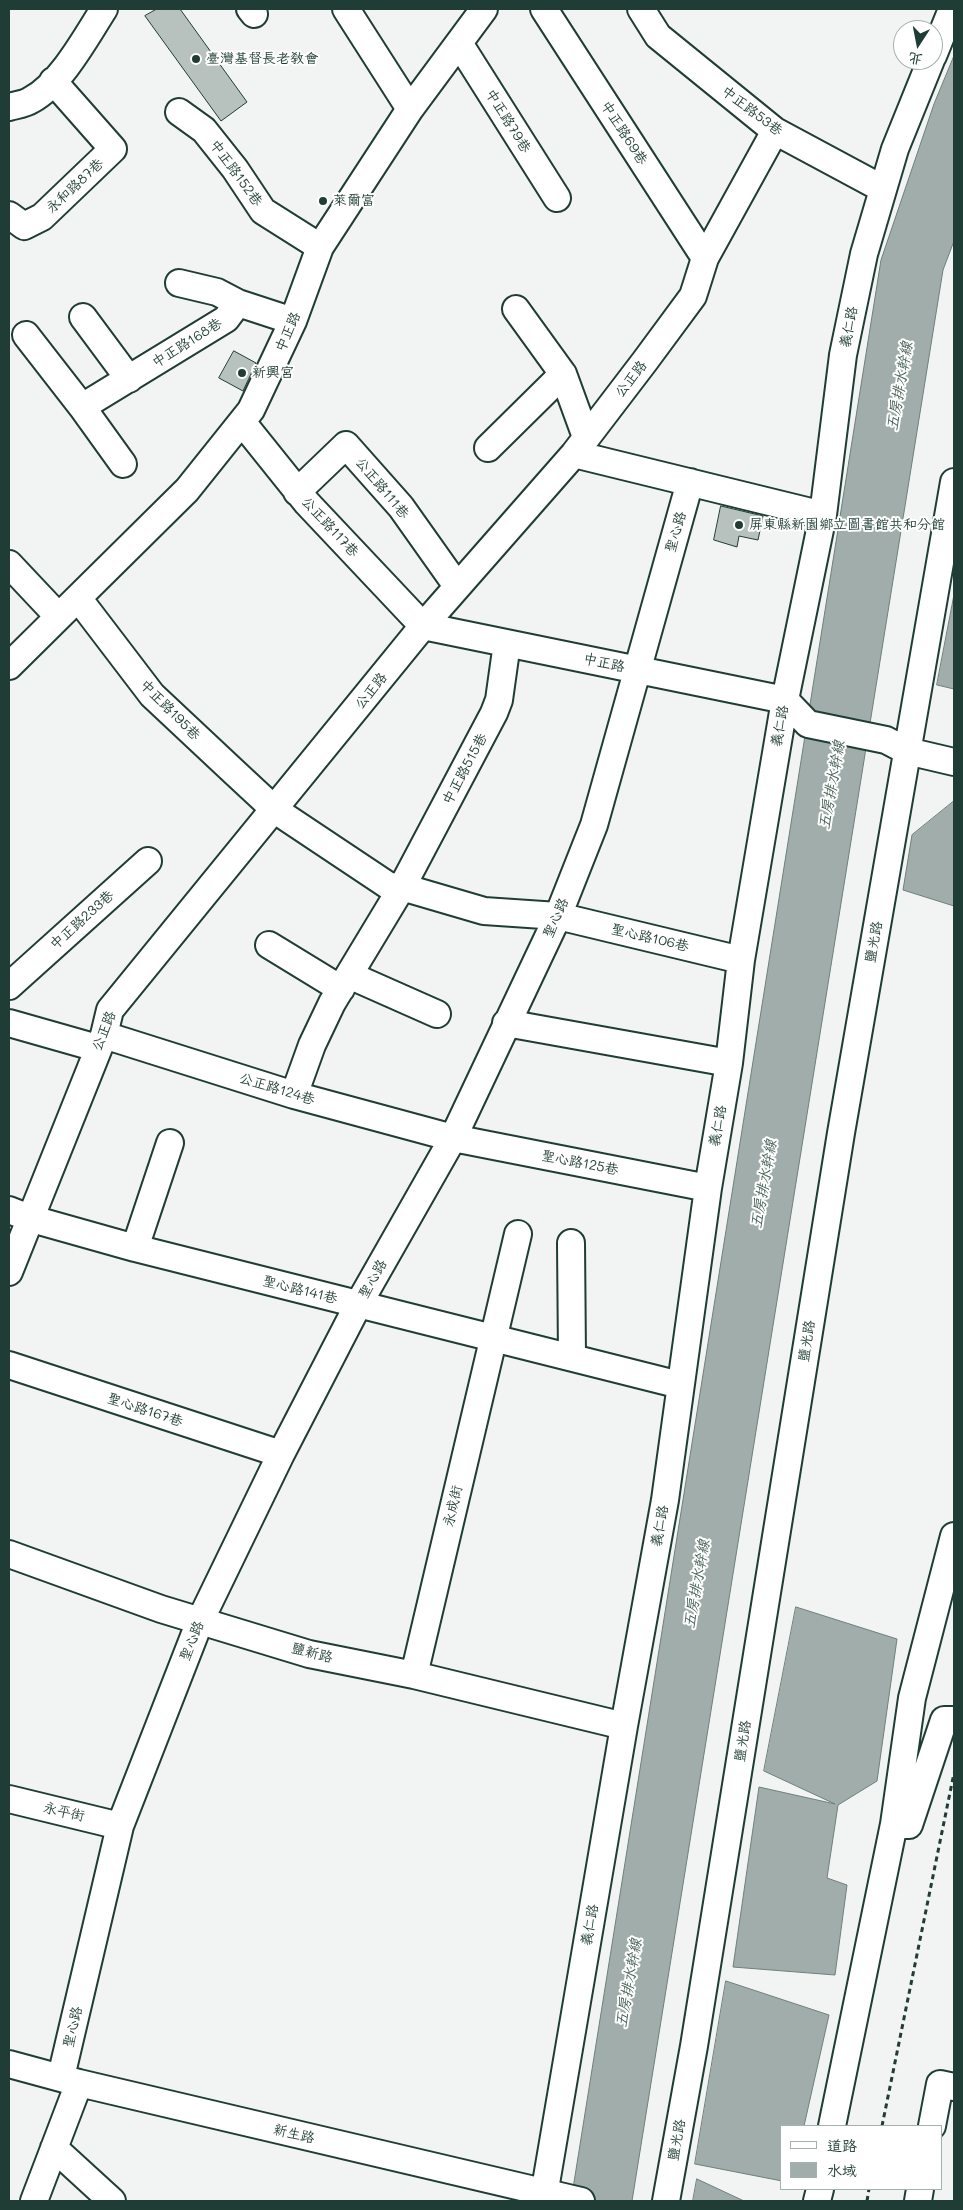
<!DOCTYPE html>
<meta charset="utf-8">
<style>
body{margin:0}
#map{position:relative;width:963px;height:2210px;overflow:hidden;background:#f2f3f3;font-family:Mali,"LXGW WenKai TC",sans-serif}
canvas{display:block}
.frame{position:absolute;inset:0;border:10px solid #1f3d34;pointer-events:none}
.legend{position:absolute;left:780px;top:2125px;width:162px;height:65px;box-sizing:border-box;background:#fff;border:1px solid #a5b1ae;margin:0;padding:6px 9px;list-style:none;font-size:15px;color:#1f3d34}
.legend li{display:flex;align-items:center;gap:10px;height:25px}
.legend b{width:25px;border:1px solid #a5b1ae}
.north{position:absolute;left:893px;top:20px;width:50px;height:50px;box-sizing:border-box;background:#fff;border:1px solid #a5b1ae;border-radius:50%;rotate:191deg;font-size:14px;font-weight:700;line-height:20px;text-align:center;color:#1f3d34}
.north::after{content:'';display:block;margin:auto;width:18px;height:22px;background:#1f3d34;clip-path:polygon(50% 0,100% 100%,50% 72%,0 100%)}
</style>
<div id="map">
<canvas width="963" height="2210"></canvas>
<div class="frame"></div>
<ul class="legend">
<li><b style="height:6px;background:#fff"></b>道路</li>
<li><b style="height:14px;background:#a1adaa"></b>水域</li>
</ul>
<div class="north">北</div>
</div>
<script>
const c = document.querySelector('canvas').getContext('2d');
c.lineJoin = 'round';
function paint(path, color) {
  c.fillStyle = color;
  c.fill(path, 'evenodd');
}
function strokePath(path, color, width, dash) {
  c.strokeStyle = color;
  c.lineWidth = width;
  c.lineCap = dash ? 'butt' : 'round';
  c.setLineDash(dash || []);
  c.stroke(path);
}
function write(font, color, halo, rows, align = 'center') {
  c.font = font + ' Mali,"LXGW WenKai TC",sans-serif';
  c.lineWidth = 4;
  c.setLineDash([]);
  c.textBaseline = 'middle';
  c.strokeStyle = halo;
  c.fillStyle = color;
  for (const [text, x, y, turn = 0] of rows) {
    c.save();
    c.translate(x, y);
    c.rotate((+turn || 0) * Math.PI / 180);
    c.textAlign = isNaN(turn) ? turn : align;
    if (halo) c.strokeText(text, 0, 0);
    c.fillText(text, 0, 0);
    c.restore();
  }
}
const water = new Path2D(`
 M954,56V241L943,270L632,2201H571L881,260L934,104Z
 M954,595V689L937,685Z
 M954,801V906L903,890L912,835Z
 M796,1607L897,1639L877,1781L838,1805L827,1878L847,1885L835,1975L733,1967L759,1787L835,1804L764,1771Z
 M726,1981L829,2015L804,2126H782V2181L695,2164Z
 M697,2179L744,2201H693Z`);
const building = new Path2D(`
 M157,9H180L247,102L221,121L145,16Z
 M234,351L256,363L243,391L219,378Z
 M721,506L763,516L758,540L739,536L737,547L714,540Z`);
const path = new Path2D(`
 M882,2126L954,1773
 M867,2201L869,2189`);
const minor = new Path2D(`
 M250,9L254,14
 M346,9L410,109
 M544,9L705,258
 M641,9L658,36L775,131L883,189
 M459,43L557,198
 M933,56L952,9
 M9,107C16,105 25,104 31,100C61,84 86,37 104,9
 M179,112L204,130L235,169L263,211L320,247
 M9,215L24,226L42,217L113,149L53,81
 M179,283L217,292L238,303
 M516,309L563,374L586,437
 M83,317L129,379
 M26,335L82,407L123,464
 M82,407L226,319L238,303L293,321
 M242,422L307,503L423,626L785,700L808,724L886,740L907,751L954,762
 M488,448L563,374
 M574,454L823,515
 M297,492L346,445L401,507L457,586
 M9,564L58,616
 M78,598L152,695L232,770L275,810L389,886L402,887L484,911L558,916L741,960
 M9,666L187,490L251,410L293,321L320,247L410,109L484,9
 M269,945L341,989
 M349,975L437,1014
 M9,986L148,861
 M9,1023L97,1048
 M506,1023L729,1063
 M104,1035L294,1095L453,1138L708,1188
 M294,1095L312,1045L332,1003L402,887L494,713L499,700L507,643
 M9,1210L32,1219L135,1248L680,1385
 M571,1243L572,1357
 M135,1248L170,1143
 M9,1272L104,1035L110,1010L423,626L574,454L645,361L693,296L705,258L775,131
 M9,1365L281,1454
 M9,1554L161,1609L309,1654L414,1675L624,1726
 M414,1675L518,1234
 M9,1799L120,1826
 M894,1824L909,1825L944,1720H954
 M9,2064L79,2083L581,2201
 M61,2077L120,1826L200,1621L281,1454L358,1305L453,1138L558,916L594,825L690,482
 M832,2126L894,1824L912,1698L954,1536
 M932,2126L940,2084L954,2087
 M54,2148L112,2201
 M34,2201L79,2083
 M543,2201L624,1726L665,1500L708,1188L729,1063L741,960L785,700L823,515L843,355L864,254L895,149L931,60
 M666,2201L694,2046L841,1133L954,482
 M817,2201L820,2189
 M918,2201L920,2189`);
const markers = [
 [196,59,5,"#1f3d34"],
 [323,201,5,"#1f3d34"],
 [242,373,5,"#1f3d34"],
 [739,525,5,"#1f3d34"]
];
const poiNames = [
 ["臺灣基督長老教會",206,59],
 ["萊爾富",333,201],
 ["新興宮",252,373],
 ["屏東縣新園鄉立圖書館共和分館",749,525]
];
const streetNames = [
 ["中正路53巷",752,111,37],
 ["中正路79巷",508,121,58],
 ["中正路69巷",624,133,57],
 ["中正路152巷",236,173,54],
 ["永和路87巷",75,186,-43],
 ["義仁路",849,327,-79],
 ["中正路",288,332,-66],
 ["中正路168巷",187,343,-32],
 ["公正路",631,379,-52],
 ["公正路111巷",382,488,50],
 ["公正路117巷",330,527,47],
 ["聖心路",676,532,-74],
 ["中正路",604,663,12],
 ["公正路",371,691,-51],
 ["中正路195巷",170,710,45],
 ["義仁路",780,726,-80],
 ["中正路515巷",465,769,-62],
 ["聖心路",556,918,-66],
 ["中正路233巷",82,920,-42],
 ["聖心路106巷",650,938,13],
 ["鹽光路",874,942,-80],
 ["公正路",104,1031,-68],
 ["公正路124巷",277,1089,17],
 ["義仁路",718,1126,-80],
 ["聖心路125巷",580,1163,11],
 ["聖心路",373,1279,-61],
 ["聖心路141巷",300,1290,14],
 ["鹽光路",807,1341,-81],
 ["聖心路167巷",145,1410,18],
 ["永成街",453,1506,-77],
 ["義仁路",660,1526,-80],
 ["聖心路",192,1641,-68],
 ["鹽新路",312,1653,14],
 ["鹽光路",743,1741,-81],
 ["永平街",64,1812,13],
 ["義仁路",590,1925,-80],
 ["聖心路",73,2027,-77],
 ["新生路",294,2134,13],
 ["鹽光路",677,2140,-80]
];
const waterNames = [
 ["五房排水幹線",900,386,-80],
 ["五房排水幹線",832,785,-80],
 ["五房排水幹線",764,1184,-80],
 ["五房排水幹線",697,1584,-80],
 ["五房排水幹線",629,1983,-80]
];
paint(water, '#a1adaa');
strokePath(water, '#6d807b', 1);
paint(building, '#b7c1bd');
strokePath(building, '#1f3d34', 1);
strokePath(minor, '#1f3d34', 30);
strokePath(path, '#1f3d34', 3, [5, 4]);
strokePath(minor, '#fff', 26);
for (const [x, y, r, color] of markers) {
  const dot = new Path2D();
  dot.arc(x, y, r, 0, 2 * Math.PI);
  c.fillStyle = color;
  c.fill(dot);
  strokePath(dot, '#fff', 2);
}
write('14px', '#1f3d34', '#fff', poiNames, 'left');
write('14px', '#1f3d34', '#fff', streetNames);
write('italic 15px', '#465f57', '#fff', waterNames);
</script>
